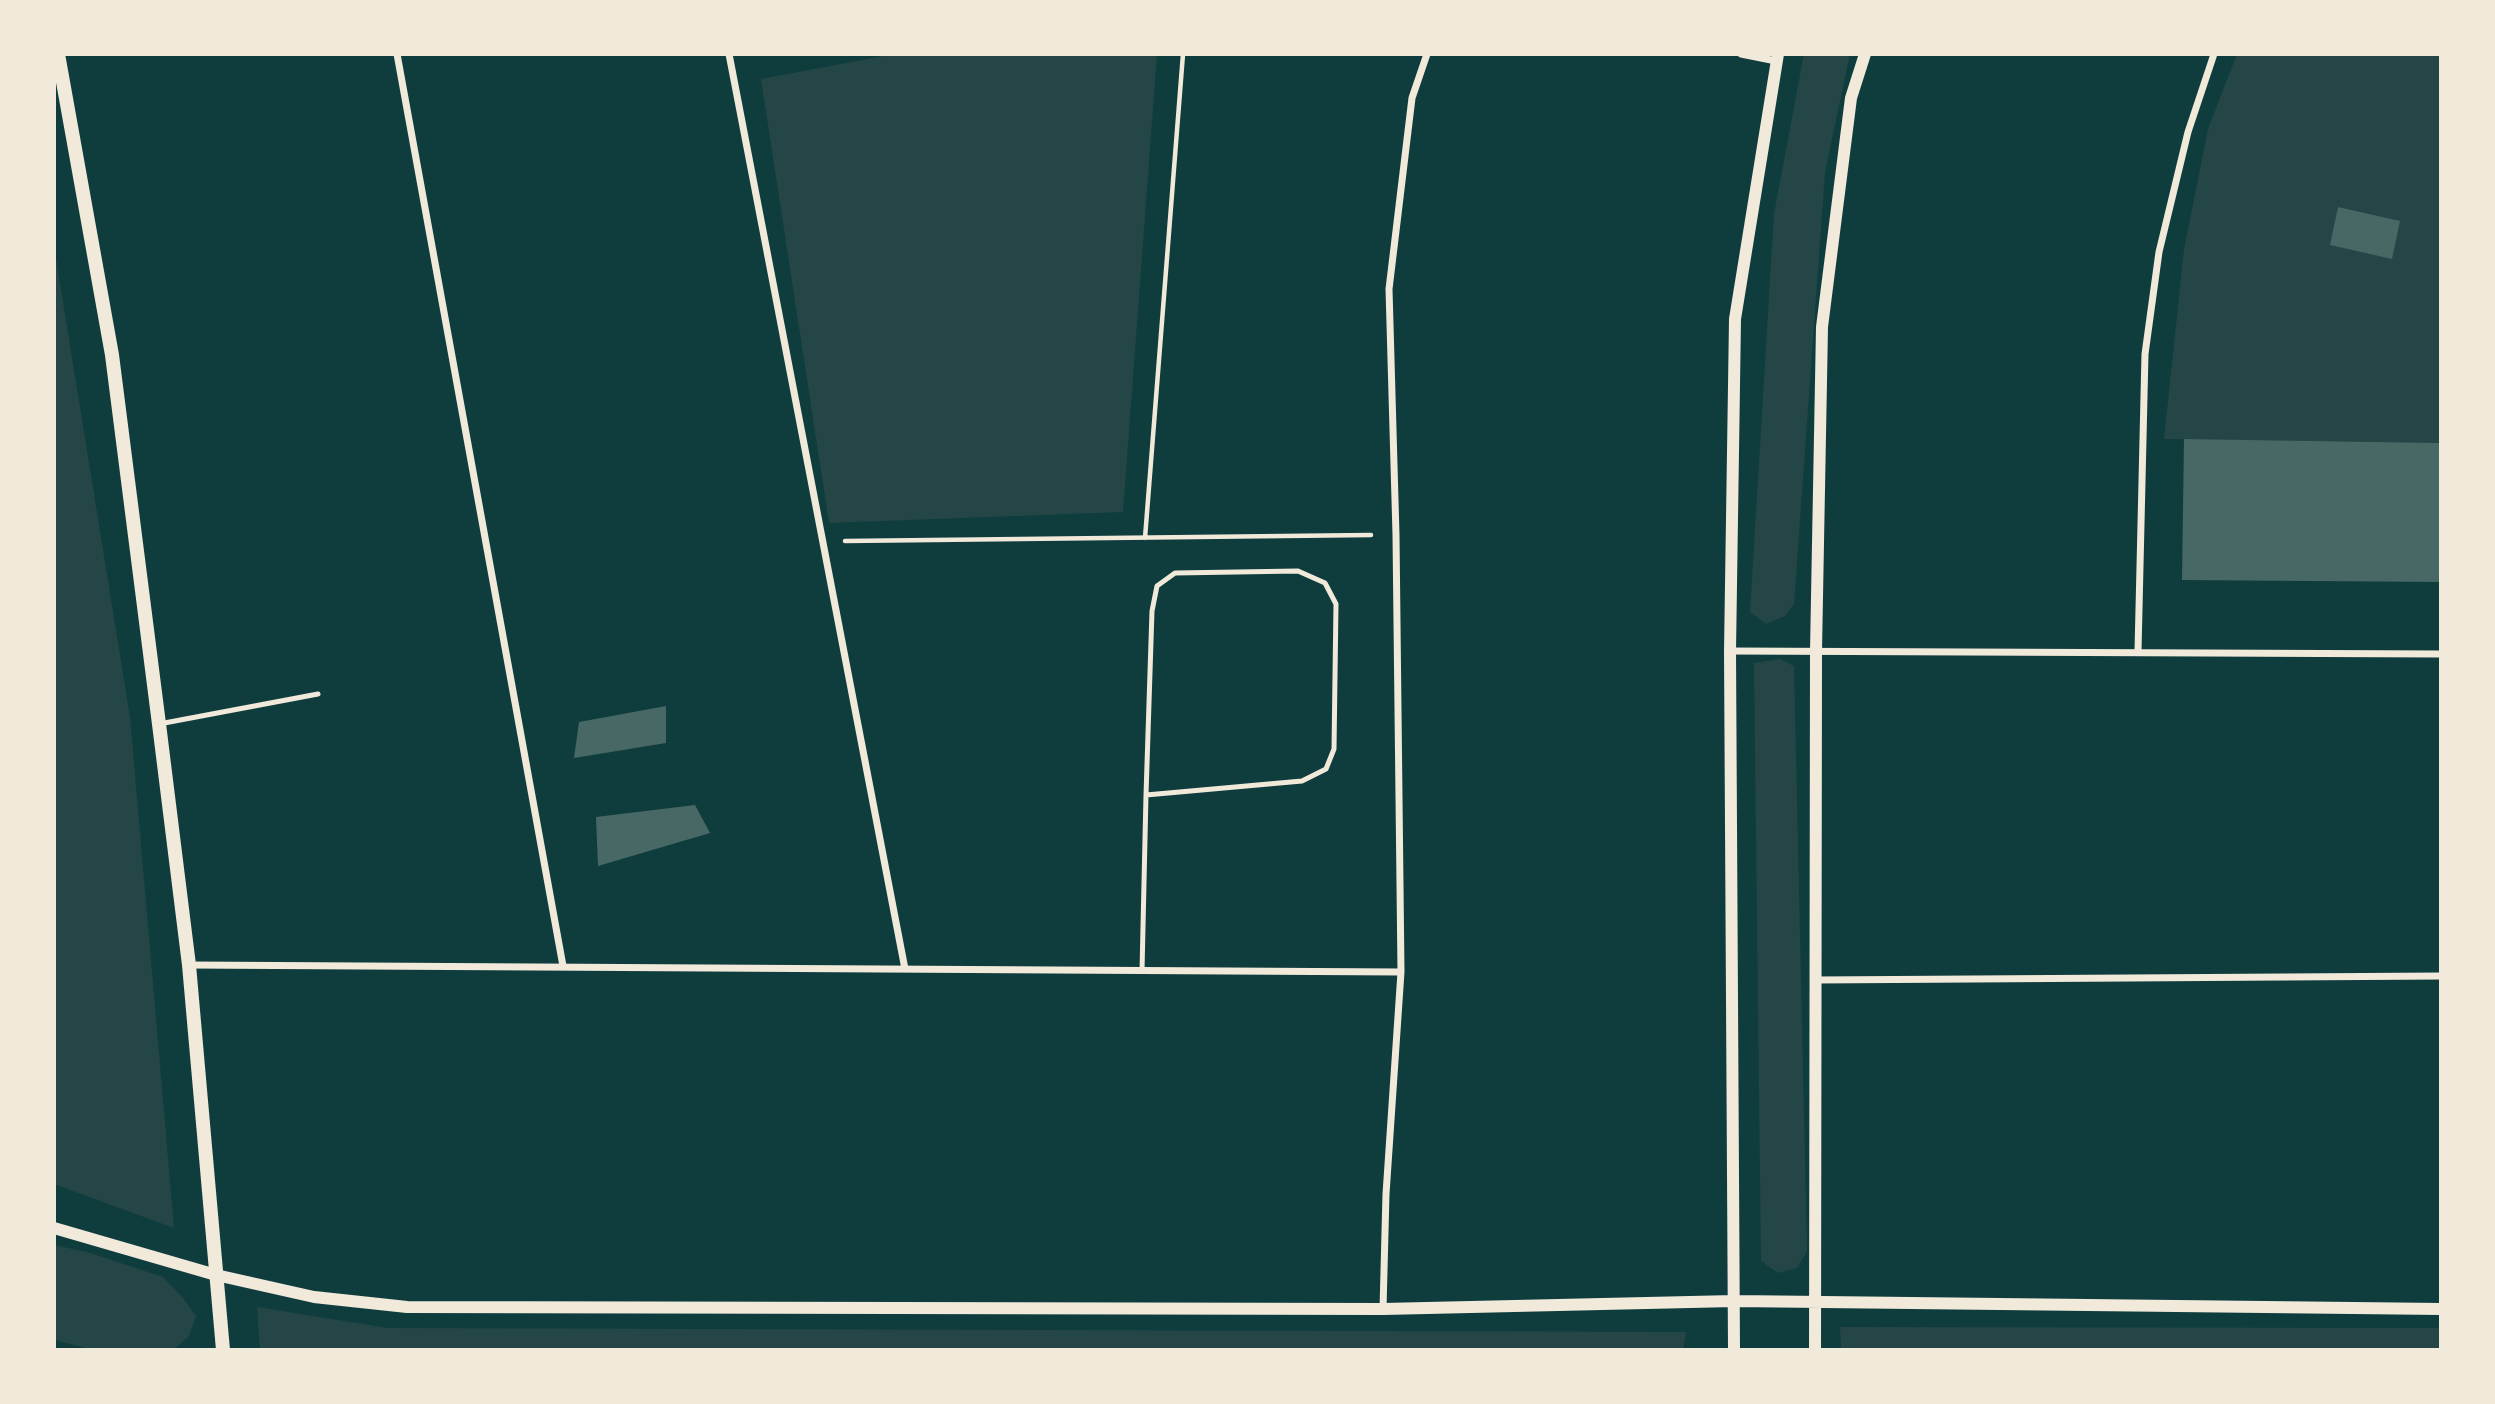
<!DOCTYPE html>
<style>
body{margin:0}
#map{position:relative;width:2495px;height:1404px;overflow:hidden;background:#0f3d3e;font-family:Manrope,sans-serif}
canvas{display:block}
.frame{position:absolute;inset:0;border:56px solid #f1e9da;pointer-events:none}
</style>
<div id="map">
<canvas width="2495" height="1404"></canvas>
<div class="frame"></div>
</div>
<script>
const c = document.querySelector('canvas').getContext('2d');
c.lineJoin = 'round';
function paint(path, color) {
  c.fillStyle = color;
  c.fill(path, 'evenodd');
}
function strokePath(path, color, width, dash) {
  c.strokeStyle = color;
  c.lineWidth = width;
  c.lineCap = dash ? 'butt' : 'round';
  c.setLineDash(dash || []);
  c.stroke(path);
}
const green = new Path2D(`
 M894,54H1157L1123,512L829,523L761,79Z
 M1804,54H1850L1825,172L1794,604L1785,616L1766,624L1750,612L1774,214Z
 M2237,54H2441V443L2164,439L2184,249L2208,129Z
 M54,246L130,717L174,1228L54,1184Z
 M1780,659L1794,666L1807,1251L1797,1268L1778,1273L1761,1261L1754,663Z
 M54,1245L87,1252L163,1277L183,1298L196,1316L189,1336L173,1350H94L54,1340Z
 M257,1307L388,1328L1686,1332L1683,1350H260Z
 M1840,1327L2441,1328V1350H1841Z`);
const building = new Path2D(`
 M2338,207L2400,221L2392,259L2330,245Z
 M2184,439L2441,443V582L2182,580Z
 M666,706V743L574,758L579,722Z
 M695,805L710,833L598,866L596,817Z`);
const path = new Path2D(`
 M1145,538L1183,54
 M845,541L1371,535`);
const service = new Path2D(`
 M1298,571L1325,583L1336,604L1334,749L1326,769L1302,781L1146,795L1152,611L1157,586L1175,573Z
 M159,724L318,694
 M1142,971L1146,795`);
const minor = new Path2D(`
 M397,54L563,966
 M729,54L905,969
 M1741,54L1776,61
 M1730,651L2441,654
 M2138,651L2145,354L2159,252L2188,132L2214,54
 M189,965L1401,972
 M1816,980L2441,976
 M1383,1309L1386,1194L1401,972L1396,535L1389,289L1412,98L1427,54`);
const tertiary = new Path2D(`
 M54,1228L216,1275L314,1297L407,1307L1383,1309L1734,1301L2441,1309
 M1734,1350L1730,651L1735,319L1778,54
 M1815,1350L1816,651L1822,327L1851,98L1865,54`);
const secondary = new Path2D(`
 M58,54L112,355L159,724L189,965L223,1350`);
paint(green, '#244646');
paint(building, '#486865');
strokePath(path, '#f1e9da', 4.5);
strokePath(service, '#f1e9da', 5);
strokePath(minor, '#f1e9da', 7);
strokePath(tertiary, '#f1e9da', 12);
strokePath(secondary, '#f1e9da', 14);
</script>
